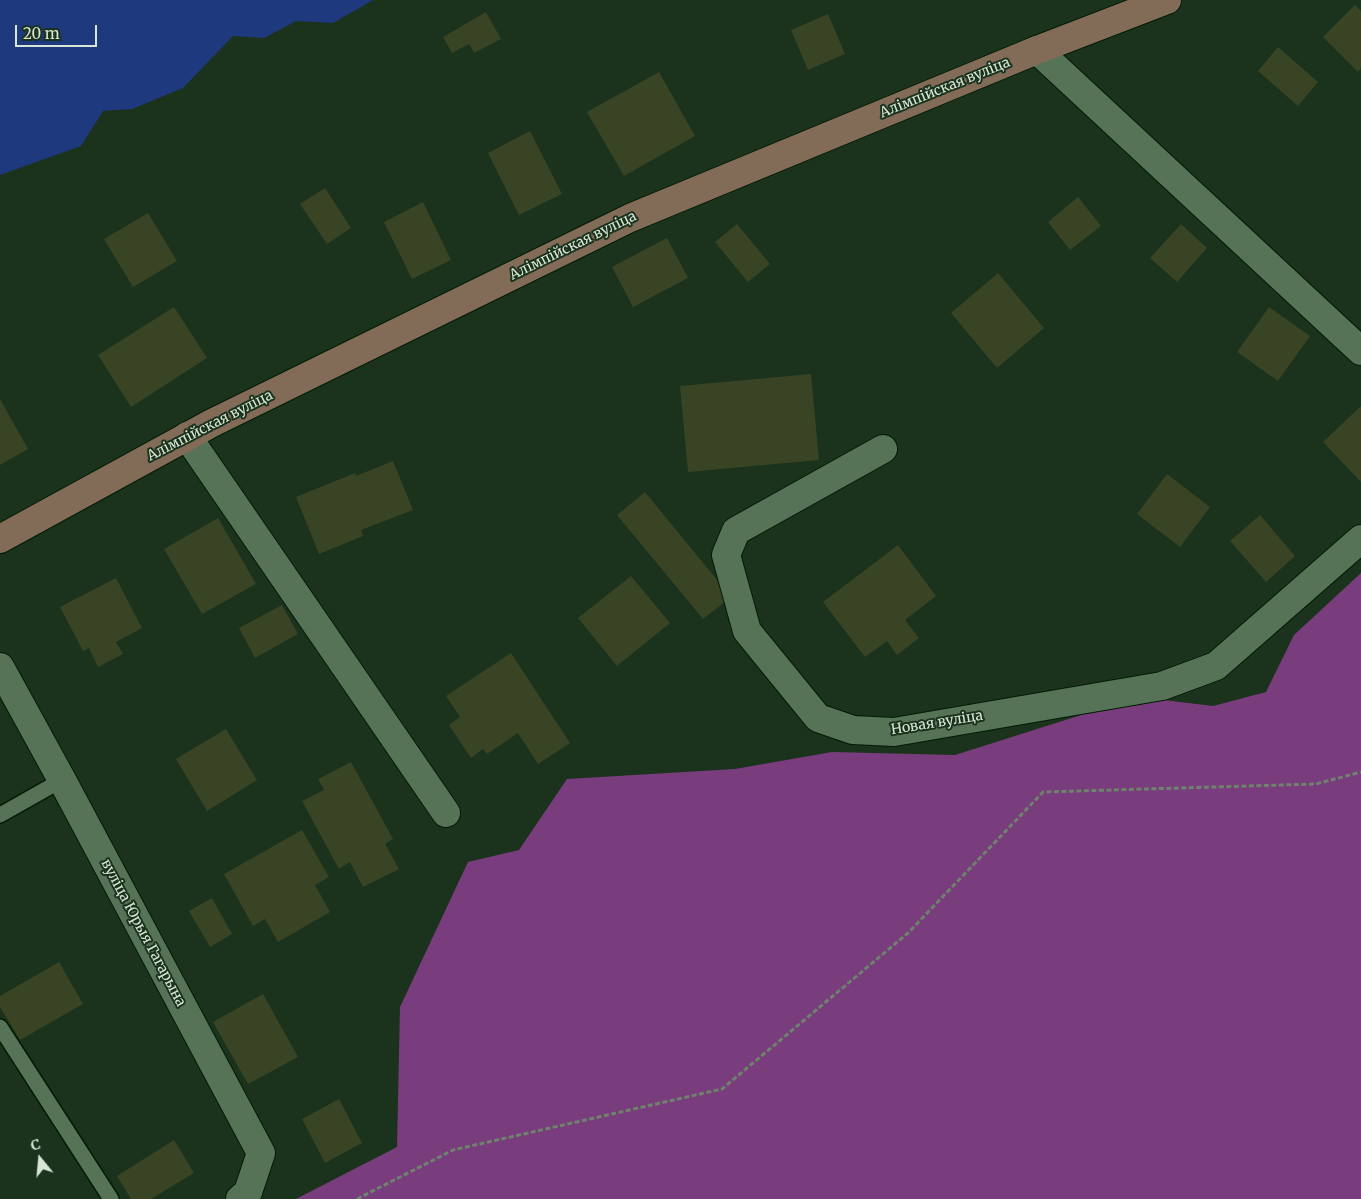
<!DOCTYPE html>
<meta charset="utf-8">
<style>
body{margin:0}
#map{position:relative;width:1361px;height:1199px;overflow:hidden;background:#1b331c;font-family:Merriweather,serif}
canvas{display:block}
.north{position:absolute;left:15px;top:1134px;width:50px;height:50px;-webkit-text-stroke:4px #1b331c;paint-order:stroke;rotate:343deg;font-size:14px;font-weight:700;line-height:20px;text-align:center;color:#d7e6d7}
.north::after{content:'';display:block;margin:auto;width:18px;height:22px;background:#d7e6d7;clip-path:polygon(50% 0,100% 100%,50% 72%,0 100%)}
.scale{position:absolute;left:15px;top:25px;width:82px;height:22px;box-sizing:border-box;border:2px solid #d7e6d7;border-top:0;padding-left:6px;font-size:15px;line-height:18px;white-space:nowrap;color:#d7e6d7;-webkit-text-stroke:4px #1b331c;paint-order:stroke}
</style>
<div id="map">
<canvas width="1361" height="1199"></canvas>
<div class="north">С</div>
<div class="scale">20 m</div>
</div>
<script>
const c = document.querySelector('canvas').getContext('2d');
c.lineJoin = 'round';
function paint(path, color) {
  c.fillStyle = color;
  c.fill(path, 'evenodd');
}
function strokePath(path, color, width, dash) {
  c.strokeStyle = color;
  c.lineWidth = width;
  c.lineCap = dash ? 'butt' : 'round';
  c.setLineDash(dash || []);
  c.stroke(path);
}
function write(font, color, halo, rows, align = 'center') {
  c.font = font + ' Merriweather,serif';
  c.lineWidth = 4;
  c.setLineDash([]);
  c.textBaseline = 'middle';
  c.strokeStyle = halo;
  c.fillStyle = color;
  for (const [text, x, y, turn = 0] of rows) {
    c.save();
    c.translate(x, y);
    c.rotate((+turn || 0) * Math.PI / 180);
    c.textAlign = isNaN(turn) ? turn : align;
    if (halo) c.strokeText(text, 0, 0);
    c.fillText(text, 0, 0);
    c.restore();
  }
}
const forest = new Path2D(`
 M1361,573V1199H296L397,1147L400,1007L468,862L519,850L567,779L735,769L832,752L955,755L1138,697L1213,706L1266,692L1294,635Z`);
const water = new Path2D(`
 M0,0H373L333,23L296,21L264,38L233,36L183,88L132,109L103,111L81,146L0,175Z`);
const building = new Path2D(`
 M1355,5L1361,11V68L1358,72L1323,37Z
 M486,12L501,39L474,53L469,44L452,53L443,37Z
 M828,14L845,54L808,70L791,30Z
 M1278,47L1318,82L1298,106L1258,71Z
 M659,72L695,136L624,176L587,112Z
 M530,131L562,194L519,215L488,153Z
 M325,188L351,228L327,244L300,204Z
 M1078,197L1101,226L1070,250L1048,222Z
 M423,202L451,260L412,279L384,222Z
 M148,213L177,261L133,287L104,239Z
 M737,224L770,264L748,282L715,242Z
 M1181,224L1207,248L1177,282L1150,258Z
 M667,238L688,278L633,307L612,267Z
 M998,273L1044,328L997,368L951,313Z
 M174,307L207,358L131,407L98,355Z
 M1269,307L1310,336L1278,381L1237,352Z
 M811,374L819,460L688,472L680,386Z
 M0,399L28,449L0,465Z
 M1361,406V482L1323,442Z
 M393,461L413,510L361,530L363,536L319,554L296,497L355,473L356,476Z
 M1167,474L1210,507L1180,547L1137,514Z
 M645,492L731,597L703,619L617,515Z
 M1260,515L1295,556L1266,582L1230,541Z
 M218,518L256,584L202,614L164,549Z
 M898,545L936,596L905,620L919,638L897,655L887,641L865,657L823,602Z
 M631,576L670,623L617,666L578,618Z
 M116,578L142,628L116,642L123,654L98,667L89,648L83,651L60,607Z
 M282,605L298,634L255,658L239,628Z
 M511,653L570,743L538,764L518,733L487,754L483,749L471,758L449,725L460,717L446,696Z
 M226,729L257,780L207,811L176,759Z
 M351,762L393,839L385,844L399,869L363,887L350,862L339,869L302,801L324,790L318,779Z
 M302,830L329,877L315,885L330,912L278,942L265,919L253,926L224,874Z
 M212,898L232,934L210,947L189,911Z
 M59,962L83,1004L20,1040L0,1007V996Z
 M263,994L298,1057L248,1084L213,1022Z
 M339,1099L362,1143L325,1163L302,1119Z
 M174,1140L194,1173L151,1199H131L117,1176Z`);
const path = new Path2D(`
 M357,1199L453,1150L722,1089L908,933L1043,792L1316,784L1361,772`);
const lane = new Path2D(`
 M0,815L62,780
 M0,1027L111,1199`);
const street = new Path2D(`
 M1037,50L1361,351
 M187,436L446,813
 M883,449L736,531L726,555L747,631L818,718L853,730L894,732L1162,686L1216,666L1361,539
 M0,667L62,780L261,1153L248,1192L240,1199`);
const secondary = new Path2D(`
 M0,539L212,423L630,218L1037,50L1167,0`);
const streetNames = [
 ["Алімпійская вуліца",945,88,-22],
 ["Алімпійская вуліца",573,246,-26],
 ["Алімпійская вуліца",210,426,-27],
 ["Новая вуліца",937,723,-9],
 ["вуліца Юрыя Гагарына",143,933,62]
];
paint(forest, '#793d7d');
paint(water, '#1e397e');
paint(building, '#384424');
strokePath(lane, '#031b05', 18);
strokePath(street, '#031b05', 30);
strokePath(secondary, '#031b05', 30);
strokePath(path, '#6e826e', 3, [5, 2.5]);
strokePath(lane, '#567257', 15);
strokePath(street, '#567257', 28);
strokePath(secondary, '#826b57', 28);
write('14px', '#d7e6d7', '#1b331c', streetNames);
</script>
